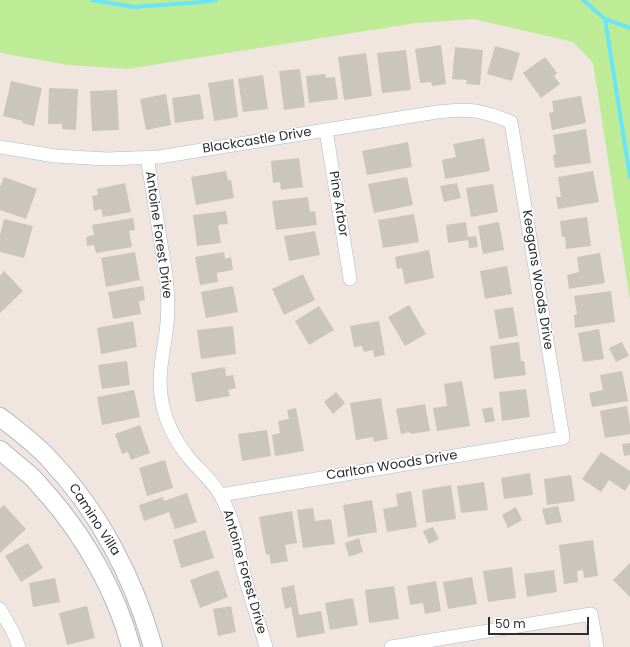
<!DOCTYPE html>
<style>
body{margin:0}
#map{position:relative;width:630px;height:647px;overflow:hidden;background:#f0e6df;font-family:Poppins,sans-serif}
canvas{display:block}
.scale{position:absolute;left:488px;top:617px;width:101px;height:18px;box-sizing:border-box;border:2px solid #2d2d2d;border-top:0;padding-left:5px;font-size:12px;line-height:14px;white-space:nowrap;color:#2d2d2d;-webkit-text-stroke:3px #fff;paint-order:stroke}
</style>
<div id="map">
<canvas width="630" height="647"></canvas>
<div class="scale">50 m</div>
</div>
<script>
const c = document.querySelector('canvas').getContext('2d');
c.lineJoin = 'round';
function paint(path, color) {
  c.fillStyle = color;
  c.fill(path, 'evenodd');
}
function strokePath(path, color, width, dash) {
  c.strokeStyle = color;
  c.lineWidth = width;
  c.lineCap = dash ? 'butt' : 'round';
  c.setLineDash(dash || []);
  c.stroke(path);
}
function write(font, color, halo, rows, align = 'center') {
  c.font = font + ' Poppins,sans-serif';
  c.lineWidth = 3;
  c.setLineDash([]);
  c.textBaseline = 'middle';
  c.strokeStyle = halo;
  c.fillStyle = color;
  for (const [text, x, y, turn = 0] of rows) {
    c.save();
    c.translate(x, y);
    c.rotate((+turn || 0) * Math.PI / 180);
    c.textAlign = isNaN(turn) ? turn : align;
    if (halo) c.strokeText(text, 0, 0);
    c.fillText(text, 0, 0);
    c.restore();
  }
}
const green = new Path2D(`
 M0,0H630V300L593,63L573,42L474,19L416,23L127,69L68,65L6,54L0,52Z`);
const stream = new Path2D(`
 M92,0L134,7L202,2L216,0
 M583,0L605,19L630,28
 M605,19L630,177`);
const building = new Path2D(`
 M441,45L446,84L432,86L431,82L420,83L415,49Z
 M495,46L520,53L512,81L487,74Z
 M455,47L483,50L480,85L466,84L467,80L452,79Z
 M406,50L411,90L382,93L377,53Z
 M366,53L372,96L344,100L338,57Z
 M545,57L557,73L554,76L560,84L541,98L523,73Z
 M300,69L305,107L284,110L279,71Z
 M325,74L326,78L335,77L338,99L309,103L306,76Z
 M263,75L268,109L243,112L238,79Z
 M233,79L238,117L214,121L208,83Z
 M11,81L42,88L34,126L22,123L23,121L3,116Z
 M49,88L78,89L76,130L62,129V124H48Z
 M117,90L119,130L92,131L90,91Z
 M166,94L171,125L146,130L140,99Z
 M200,94L204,119L175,123L172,98Z
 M581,96L586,123L552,130L549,113L554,112L552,101Z
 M586,129L591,163L555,168L553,155L556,154L553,135Z
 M484,138L490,171L445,179L442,160L456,157L453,144Z
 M408,142L412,167L367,175L362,151Z
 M299,158L303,187L281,190L280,182L273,183L271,161Z
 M226,171L228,180H231L234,198L196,205L191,177Z
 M593,171L599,202L558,209L556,197H561L558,177Z
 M4,177L37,189L26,219L0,210V187Z
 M407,177L413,205L374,213L368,184Z
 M125,183L131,212L103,217L101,209L94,211L92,196L98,195L97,189Z
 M457,183L461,198L444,202L440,186Z
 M493,184L498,212L471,217L466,188Z
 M308,197L310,212L315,211L317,225L276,230L272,201Z
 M226,211L228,224L218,225L221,243L197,246L193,215Z
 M414,214L419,242L383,248L378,220Z
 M587,217L591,246L566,249L565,237H562L560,221Z
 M133,218L135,230L129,231L132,247L96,253L94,245L87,246L86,237L94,235L92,225Z
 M4,219L33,226L24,258L0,252V235Z
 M466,222L468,237L476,236L478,247L469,248L468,240L448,243L446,225Z
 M499,222L504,250L483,254L478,226Z
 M315,231L320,255L289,261L284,236Z
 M429,250L434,278L405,284L402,268L397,269L395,257Z
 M135,252L140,280L106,287L101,258Z
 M224,252L225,259L231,257L233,270L217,273L218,282L200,285L195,257Z
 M600,253L605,283L569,289L567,275L579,272L577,257Z
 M507,266L512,294L485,299L480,271Z
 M4,271L23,291L0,313V276Z
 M303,274L315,300L284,315L272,289Z
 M143,286L145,300L139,301L141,314L113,319L108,292Z
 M233,286L238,312L206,318L201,292Z
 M611,291L615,322L575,328L574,315L577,314L574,296Z
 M409,305L426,334L405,346L388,317Z
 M319,306L334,330L309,345L295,321Z
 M513,307L518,336L499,339L494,310Z
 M133,321L137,347L101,354L97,328Z
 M379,321L385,355L374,357L373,350L364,352L362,346L354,347L350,326Z
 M233,326L236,354L201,359L197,330Z
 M599,329L604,359L583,362L578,333Z
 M519,342L521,361H524L526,375L494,379L490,346Z
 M622,342L629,356L616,362L609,348Z
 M127,361L130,385L102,389L98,365Z
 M225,367L226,376L233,375L236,388L228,390L230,396L196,402L191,373Z
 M622,371L628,401L592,407L589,393L603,390L600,375Z
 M462,381L470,426L437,431L433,408L447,406L444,384Z
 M526,389L530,417L502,421L499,392Z
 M134,390L140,417L102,425L97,397Z
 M336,392L345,403L333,414L324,402Z
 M381,398L388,439L374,442L373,437L356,440L350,403Z
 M425,404L430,431L411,434L410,432L401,434L396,409Z
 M627,406L630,424V434L605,438L600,411Z
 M492,407L495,421L485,423L482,409Z
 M296,408L304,451L275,456L272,435L280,433L278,421L289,419L287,410Z
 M140,425L150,453L131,460L128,452L122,454L115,434Z
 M267,430L271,456L242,461L238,434Z
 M630,443V455L624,456L622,444Z
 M601,452L630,471V483L625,491L609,480L601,492L582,479Z
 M165,460L173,488L147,496L139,468Z
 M530,473L533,495L504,499L501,478Z
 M571,475L575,501L547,505L544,479Z
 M484,482L488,510L461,513L457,486Z
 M451,485L456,519L426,523L422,490Z
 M411,491L417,527L387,532L383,509L398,506L396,494Z
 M187,493L197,522L175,529L169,512L144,521L139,505L163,497L164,501Z
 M372,500L377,532L348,537L343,505Z
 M4,505L26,529L0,553V508Z
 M558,506L562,522L546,525L542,509Z
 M516,507L522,520L508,528L502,515Z
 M313,508L315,521L331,519L335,544L303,548L297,510Z
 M292,511L297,543L285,545L288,561L271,564L269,554L266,555L259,517Z
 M433,527L439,539L429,544L423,531Z
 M205,530L214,558L181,568L173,540Z
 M359,538L363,552L349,557L345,543Z
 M593,540L598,576L584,578L583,570L577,571L578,582L564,584L559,545Z
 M28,543L43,568L21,582L5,556Z
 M630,563V597L613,580Z
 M512,567L516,598L488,602L483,571Z
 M218,570L228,597L200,608L190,580Z
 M554,570L557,592L527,597L524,574Z
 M472,577L477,604L448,609L443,582Z
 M55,578L60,602L33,607L29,583Z
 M436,581L441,611L425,614L423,603L410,605L407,586Z
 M294,585L299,615L321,611L325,633L297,638L291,607L285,609L281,588Z
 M394,586L399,619L369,623L365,590Z
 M353,598L358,625L330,630L325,603Z
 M87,606L95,638L67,645L59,613Z
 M231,606L236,632L218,636L213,609Z`);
const street = new Path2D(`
 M326,130L350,279
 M0,147L55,156L107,159L159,157L437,112C450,111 463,109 475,111C488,113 499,117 511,122L563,438L220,495
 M147,157L166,275C168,294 169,313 166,332C163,357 157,375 162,402C166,423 176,442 189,458C200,471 213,481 221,496C227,508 233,522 236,535C239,547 240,559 243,571C250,597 259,622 266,647
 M0,609L13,632L19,647
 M391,647L591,614L597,647`);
const secondary = new Path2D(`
 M0,417C18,431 36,444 51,461C100,513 134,579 153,647
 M0,450C11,460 22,468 33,478C38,483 43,490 49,496C86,539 116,592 131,647`);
const streetNames = [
 ["Blackcastle Drive",257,141,-9],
 ["Pine Arbor",338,204,81],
 ["Antoine Forest Drive",158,235,82],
 ["Keegans Woods Drive",537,280,81],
 ["Carlton Woods Drive",392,466,-9],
 ["Camino Villa",94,520,57],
 ["Antoine Forest Drive",244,572,74]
];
paint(green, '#bdeb96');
strokePath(stream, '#68e4fb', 4);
paint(building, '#cbc5bd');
strokePath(street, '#b2b7c2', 14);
strokePath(secondary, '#b2b7c2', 20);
strokePath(street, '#fff', 13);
strokePath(secondary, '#fff', 18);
write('13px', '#2d2d2d', '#fff', streetNames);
</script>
